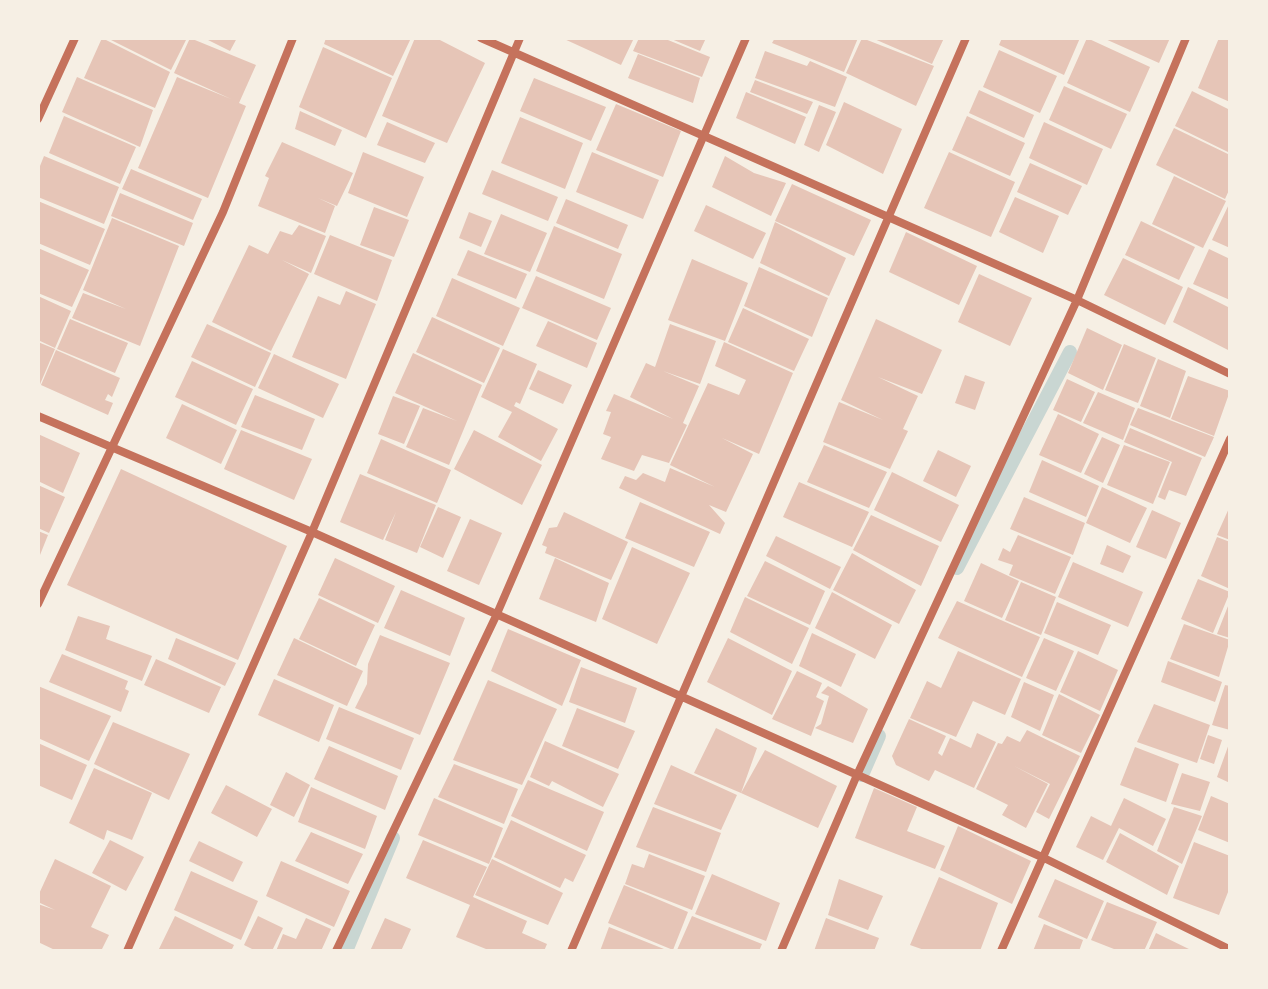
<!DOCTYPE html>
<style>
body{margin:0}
#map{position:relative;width:1268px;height:989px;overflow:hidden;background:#f6efe4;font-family:Merriweather,serif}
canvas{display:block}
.frame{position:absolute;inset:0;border:40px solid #f6efe4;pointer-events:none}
</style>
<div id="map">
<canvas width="1268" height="989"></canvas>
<div class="frame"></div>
</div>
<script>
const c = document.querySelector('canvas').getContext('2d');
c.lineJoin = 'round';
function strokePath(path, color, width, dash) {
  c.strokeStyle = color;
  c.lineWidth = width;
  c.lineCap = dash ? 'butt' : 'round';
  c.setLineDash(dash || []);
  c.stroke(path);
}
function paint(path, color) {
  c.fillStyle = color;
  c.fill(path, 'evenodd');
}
const stream = new Path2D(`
 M957,568L1070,352
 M862,775L879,736
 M346,951L393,838`);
const building = new Path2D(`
 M102,38L170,72L155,108L84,78Z
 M107,38H187L171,70Z
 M190,38L256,65L239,103L246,106L208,198L138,168L177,77L231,99L174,73Z
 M204,38H237L230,51Z
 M326,38H411L393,76L324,44Z
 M415,38H436L485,63L447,143L382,116Z
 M562,38H634L621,65Z
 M639,38H663L710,57L702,77L633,51Z
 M669,38H706L700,51Z
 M775,38H858L844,72L772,43Z
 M862,38L934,66L916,106L846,73Z
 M872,38H944L932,64Z
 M1002,38H1080L1064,75L999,45Z
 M1087,38L1150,67L1130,112L1067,83Z
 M1103,38H1170L1159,63Z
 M1219,38H1230V102L1198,88Z
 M323,47L392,78L366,138L299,107Z
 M999,50L1057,76L1040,113L983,87Z
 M765,51L807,66L810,61L847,77L835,107L755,78Z
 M638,54L700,78L693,103L628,78Z
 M77,77L153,110L140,147L62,112Z
 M534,78L606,107L591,141L520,111Z
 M755,80L813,102L807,114L750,92Z
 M1064,86L1127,114L1111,149L1049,120Z
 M979,90L1034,115L1024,138L969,113Z
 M1192,91L1230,110V153L1175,126Z
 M746,92L806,117L795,144L736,118Z
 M844,102L902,129L883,174L826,145Z
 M616,104L681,131L663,177L596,150Z
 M819,105L836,112L819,152L804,145Z
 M300,111L342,130L335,146L295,129Z
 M64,116L136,147L120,184L49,153Z
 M967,116L1025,143L1010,176L952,150Z
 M520,117L583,143L565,189L501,163Z
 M387,122L435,143L425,163L377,145Z
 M1044,122L1103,149L1087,185L1029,158Z
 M1174,128L1230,155V188L1225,199L1156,165Z
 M282,142L353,173L337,206L318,198L335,206L325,233L258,206L269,178L265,176Z
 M363,152L424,177L407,217L348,193Z
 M592,152L659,180L643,219L576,192Z
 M949,152L1015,182L991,237L924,208Z
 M44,156L119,187L104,224L38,197V171Z
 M725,156L754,173L786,183L771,216L712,187Z
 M1030,163L1082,186L1068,215L1017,192Z
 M131,169L202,199L193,220L122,189Z
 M492,170L558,197L548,221L482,194Z
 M1174,176L1226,201L1203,248L1152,224Z
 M792,184L871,220L854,256L775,221Z
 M120,193L193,223L184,246L111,216Z
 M1015,197L1059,216L1043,253L999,232Z
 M566,199L628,225L618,249L556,223Z
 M38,201L105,229L90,265L38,243Z
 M1230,202V248L1212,240Z
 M706,205L766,233L753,259L694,231Z
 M374,207L409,220L394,257L360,245Z
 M469,212L492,221L481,247L459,238Z
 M501,214L547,233L530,272L484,254Z
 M112,218L179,246L140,346L72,318L83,293L126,309L83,290Z
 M1141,221L1195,247L1179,280L1125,255Z
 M775,222L846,258L829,296L760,263Z
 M299,225L326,236L311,273L282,260L309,274L271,351L212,322L249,245L268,254L280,231L292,235Z
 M554,226L622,254L604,299L536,271Z
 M906,232L977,266L959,305L889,272Z
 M330,235L392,260L377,301L314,274Z
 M38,248L89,270L72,307L38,293Z
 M1209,249L1230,259V300L1193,284Z
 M468,250L527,274L516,299L457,275Z
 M1123,258L1183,287L1165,325L1104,295Z
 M692,259L748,283L725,341L668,320Z
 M759,267L828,298L812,337L744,306Z
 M979,274L1032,298L1010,346L958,322Z
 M536,276L611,308L597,340L522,308Z
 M452,278L520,308L503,346L436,316Z
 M1188,287L1230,308V351L1173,322Z
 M346,291L376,304L346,379L292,357L318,296L340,305Z
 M38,296L71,311L55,348L38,340Z
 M743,308L809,339L794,371L728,342Z
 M432,317L500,348L484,383L416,352Z
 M70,319L128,343L115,373L57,349Z
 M876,319L942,350L922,394L878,377L918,396L903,429L908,431L890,469L823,442L839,402L883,420L841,400Z
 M548,321L597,343L587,368L536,346Z
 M207,324L271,353L255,387L191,357Z
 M670,324L716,341L700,384L663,371L699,386L683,423L687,425L669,463L642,455L634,471L601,459L611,437L603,434L611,412L606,411L614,394L673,419L630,397L646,363L655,367Z
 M1087,328L1122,345L1103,390L1068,373Z
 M38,342L55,349L38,389Z
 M724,342L793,373L759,454L722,438L753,454L726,512L709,505L725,523L720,534L619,488L625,476L636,480L643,473L665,482L670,468L715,487L670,465L708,383L739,395L746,380L715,366Z
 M1124,344L1156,358L1138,403L1105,390Z
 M503,349L537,364L520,404L516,402L514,406L558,429L541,461L498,437L512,412L481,397Z
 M56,350L120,378L112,397L108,394L105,400L113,403L108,415L41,385Z
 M413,353L482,385L449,465L406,447L423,408L457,421L395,393Z
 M274,354L339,384L323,418L258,388Z
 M1158,359L1186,371L1170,418L1140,406Z
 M192,361L253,389L236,425L175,397Z
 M538,370L572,385L563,404L529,389Z
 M965,375L985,382L975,410L955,403Z
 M1188,376L1230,391L1214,436L1171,419Z
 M1067,379L1095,392L1081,422L1053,410Z
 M1098,392L1135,408L1123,440L1083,423Z
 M255,395L315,419L302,450L241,427Z
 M393,396L420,406L404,444L378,434Z
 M182,404L237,430L221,464L166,438Z
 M1138,408L1214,437L1205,457L1130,425Z
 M1058,414L1099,434L1081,473L1039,455Z
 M1130,428L1202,458L1186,496L1169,490L1165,500L1158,497L1172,462L1124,442Z
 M241,430L312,459L294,500L224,469Z
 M474,430L542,465L522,505L454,469Z
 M38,434L80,453L63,493L38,481Z
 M1102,437L1120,445L1103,483L1084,474Z
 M381,439L451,470L437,503L367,473Z
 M824,445L887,472L869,508L807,482Z
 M1124,445L1170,462L1153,504L1107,485Z
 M938,450L971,466L956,497L923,481Z
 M1042,460L1099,486L1086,517L1029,492Z
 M121,469L287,546L238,660L67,585Z
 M892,472L959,505L941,542L874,510Z
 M360,474L436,505L417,553L385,540L396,512L383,540L340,522Z
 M799,482L869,512L852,547L783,517Z
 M38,485L65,497L49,533L38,528Z
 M1102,487L1147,508L1130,543L1086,523Z
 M1024,497L1085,523L1073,555L1010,529Z
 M640,502L710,532L694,567L625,538Z
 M1230,506V540L1217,535Z
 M438,507L461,517L443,558L420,547Z
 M1152,510L1181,523L1166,559L1136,547Z
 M564,512L628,542L611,580L545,553L547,547L542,545L549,528L557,527Z
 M871,515L939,546L921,586L853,550Z
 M470,519L502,533L479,585L447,571Z
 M38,531L48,535L38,560Z
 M1018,535L1071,557L1055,594L1009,575L1013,565L998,560L1003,548L1010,552Z
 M776,536L841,567L830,589L766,556Z
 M1217,537L1230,542V589L1201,576Z
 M1107,545L1131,556L1123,573L1100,564Z
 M632,547L690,573L657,644L602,619Z
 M852,553L916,590L899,624L833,590Z
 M335,558L395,586L378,623L318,595Z
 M555,558L609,583L596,622L539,599Z
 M765,561L825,591L810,625L747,596Z
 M1073,562L1143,592L1128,627L1058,597Z
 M981,563L1019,581L1002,618L964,601Z
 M1198,579L1230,592L1213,633L1181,619Z
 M1021,582L1056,597L1041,635L1005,620Z
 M401,590L465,618L450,656L384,628Z
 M832,592L892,625L875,659L815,628Z
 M745,597L809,628L792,664L730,632Z
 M319,598L375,625L356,666L299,639Z
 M957,601L1040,637L1022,677L938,638Z
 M1230,601V638L1217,634Z
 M1057,602L1111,625L1098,655L1044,633Z
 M78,616L110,626L106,639L152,656L142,681L65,650Z
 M1184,624L1230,640L1219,677L1170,659Z
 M508,629L581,660L562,706L491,671Z
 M812,633L856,654L841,687L799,666Z
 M380,635L450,663L420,735L355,708L367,684L368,664Z
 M176,638L236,663L225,686L168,659Z
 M294,638L363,671L347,706L277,675Z
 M728,638L792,671L772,715L707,682Z
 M1044,638L1074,651L1056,691L1026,678Z
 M958,651L1021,679L1005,715L973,701L956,737L910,718L927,681L941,688Z
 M1078,651L1118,670L1100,711L1060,692Z
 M62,654L128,681L125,689L129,691L121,712L49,682Z
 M156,659L221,687L209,713L144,685Z
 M1168,661L1222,682L1215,702L1161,682Z
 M581,667L637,688L625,723L569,702Z
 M797,671L822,683L816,697L824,701L811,736L772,719Z
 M274,679L334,705L319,742L258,715Z
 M488,680L557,709L522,785L453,760Z
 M1024,682L1054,695L1040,731L1011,717Z
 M1225,685L1230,686V730L1212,725Z
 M38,686L111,716L89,761L38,738Z
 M828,686L868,709L853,743L815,728L821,724L829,696L821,693Z
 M1059,694L1100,715L1081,753L1042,735Z
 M1154,704L1210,725L1197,763L1137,742Z
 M339,707L414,738L401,770L326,739Z
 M577,708L635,731L618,769L562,746Z
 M909,719L946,736L938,753L942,756L950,738L971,748L977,733L996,742L974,788L935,770L929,781L896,765L892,756Z
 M113,722L190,754L169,800L94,764Z
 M716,728L757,748L741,793L694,773Z
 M1027,730L1080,756L1049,819L1036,812L1050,784L1014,766L1048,784L1026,828L1002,815L1008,805L976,789L998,743L1002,744L1007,736L1020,742Z
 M1208,735L1222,740L1214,764L1200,759Z
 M545,741L619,774L603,807L552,781L549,786L530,777Z
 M1230,741V783L1217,777Z
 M38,743L87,765L72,800L38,785Z
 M329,746L398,776L385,810L314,779Z
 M1135,747L1179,764L1166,802L1120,785Z
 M765,750L837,786L818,828L741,793Z
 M454,764L518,789L504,824L438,797Z
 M671,765L737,795L721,830L654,804Z
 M94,768L152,793L132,840L107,830L104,840L69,823Z
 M286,772L310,785L294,817L270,805Z
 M1182,773L1210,782L1200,811L1171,804Z
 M528,780L604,812L587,851L511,816Z
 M226,785L272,809L257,837L211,813Z
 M311,787L377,816L365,849L298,822Z
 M874,788L917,807L907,831L945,846L935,869L855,838Z
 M1211,796L1230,804V843L1198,830Z
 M434,798L503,828L489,864L418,835Z
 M1124,798L1166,819L1153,846L1119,828L1103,860L1076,847L1091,816L1111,826Z
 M653,807L721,833L706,872L636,847Z
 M1174,807L1202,816L1182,864L1157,851Z
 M511,820L586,855L573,882L565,878L560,888L494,857Z
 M958,826L1031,861L1012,904L940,870Z
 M311,832L363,854L348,884L295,861Z
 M1120,833L1179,866L1167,895L1106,862Z
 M110,840L144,857L126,891L92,873Z
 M423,840L487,867L473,897L527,921L522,933L547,944L544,951H491L456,937L470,905L406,878Z
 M199,841L243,862L233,882L189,861Z
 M1194,842L1230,856V887L1219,915L1173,898Z
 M649,854L705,876L692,910L625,884L632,864L644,868Z
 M55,859L111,886L91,927L109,935L101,951H57L38,942V904L55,910L38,902V896Z
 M492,859L563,893L548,925L475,895Z
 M281,861L350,891L334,927L266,896Z
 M191,871L258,901L241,940L174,910Z
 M712,874L780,903L766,941L695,914Z
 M939,877L998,903L980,951H927L910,945Z
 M839,879L883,896L868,930L828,915Z
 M1055,879L1104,901L1087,939L1038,917Z
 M624,885L688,912L673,950L608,923Z
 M1107,902L1157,922L1144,951H1119L1091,940Z
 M175,916L234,945L231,951H158Z
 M258,916L283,928L272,951H256L244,945Z
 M692,916L762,944L759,951L677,950Z
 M306,918L331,929L321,951H276L283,934L296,939Z
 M385,918L411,929L401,951H370Z
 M826,918L879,938L874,951H814Z
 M1044,924L1083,940L1079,951H1033Z
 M609,927L669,951H600Z
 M1156,933L1193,951H1148Z`);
const minor = new Path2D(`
 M481,38L1077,300L1230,374
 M38,119L75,38
 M38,416L312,532L1044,858L1227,948
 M38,604L223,212L293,38
 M127,951L312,532L520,38
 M336,951L496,616L746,38
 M571,951L966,38
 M781,951L857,775L1077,300L1186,38
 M1001,951L1230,439`);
strokePath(stream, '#c9d6d2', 14);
paint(building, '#e6c5b7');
strokePath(minor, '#c5725c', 8);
</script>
